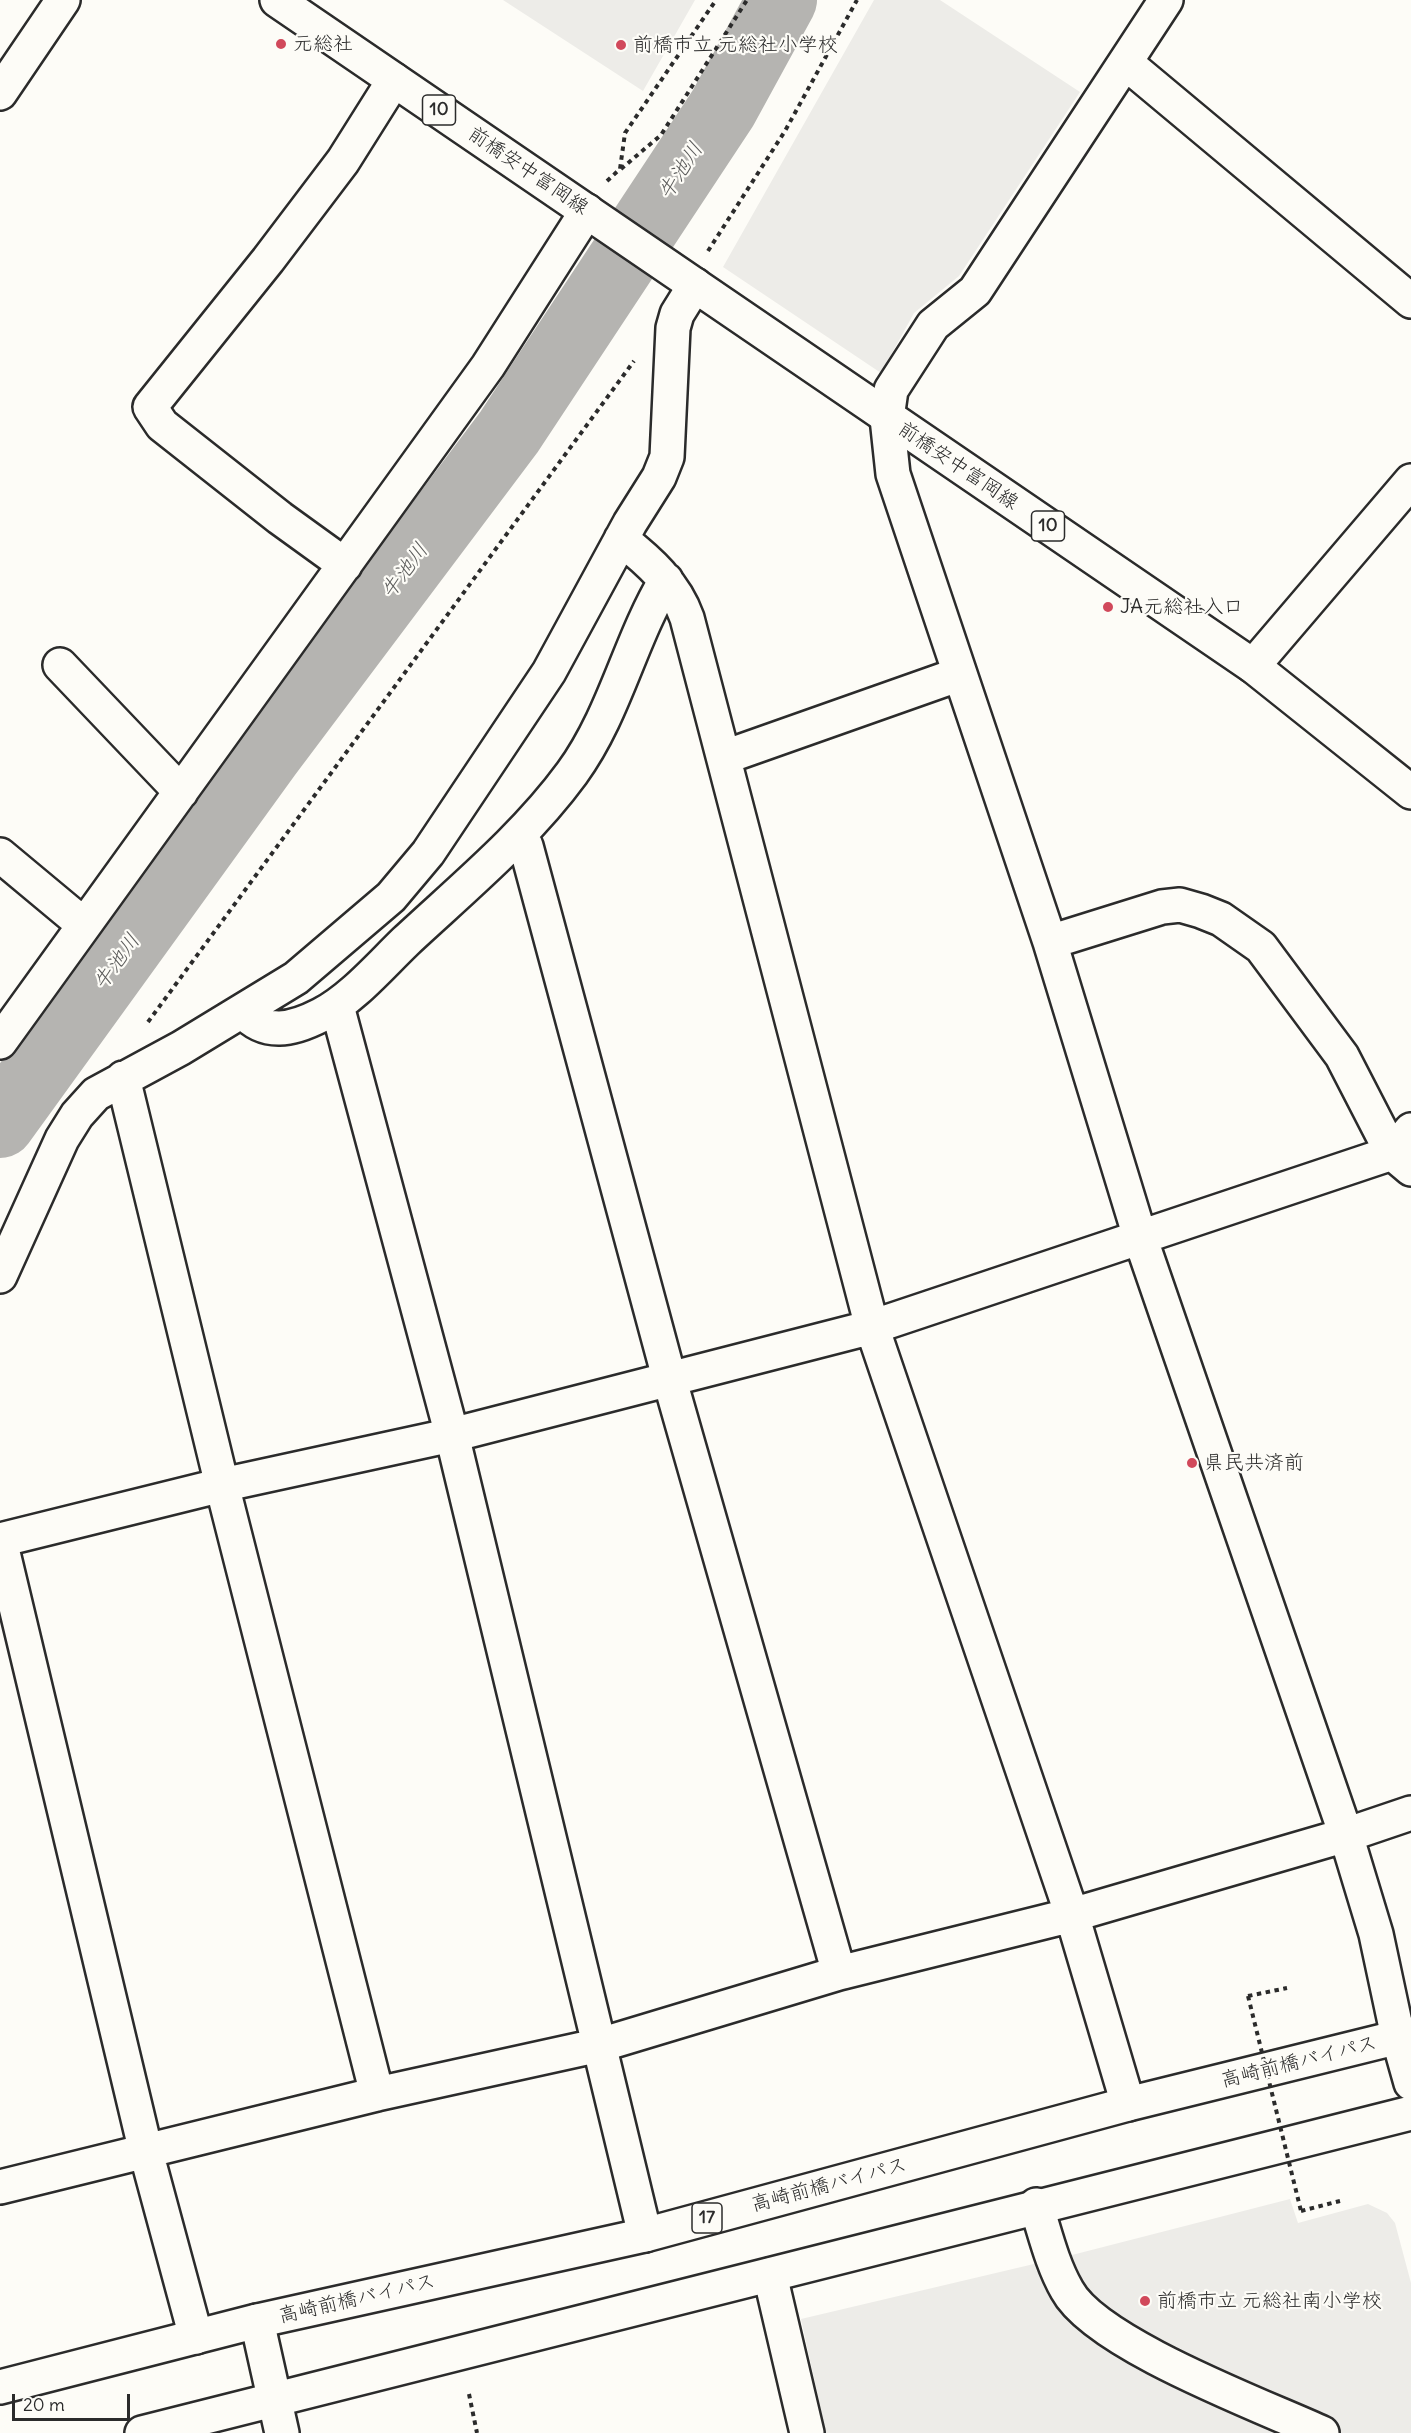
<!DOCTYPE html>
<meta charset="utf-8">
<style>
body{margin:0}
#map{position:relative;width:1411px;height:2433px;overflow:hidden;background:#fdfcf7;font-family:Delius,sans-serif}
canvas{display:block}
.scale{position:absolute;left:12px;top:2394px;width:118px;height:27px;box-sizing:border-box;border:3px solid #2b2b2b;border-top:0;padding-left:8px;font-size:18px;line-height:21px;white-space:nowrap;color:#2b2b2b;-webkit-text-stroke:4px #fdfcf7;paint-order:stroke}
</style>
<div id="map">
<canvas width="1411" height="2433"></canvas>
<div class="scale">20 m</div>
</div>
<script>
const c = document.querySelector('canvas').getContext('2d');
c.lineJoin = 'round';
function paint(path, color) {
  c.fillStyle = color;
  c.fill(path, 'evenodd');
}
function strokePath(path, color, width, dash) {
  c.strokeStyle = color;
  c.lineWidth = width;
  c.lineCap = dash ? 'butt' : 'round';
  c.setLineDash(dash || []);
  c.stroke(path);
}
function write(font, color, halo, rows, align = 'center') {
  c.font = font + ' Delius,"Klee One",sans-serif';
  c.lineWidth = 4.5;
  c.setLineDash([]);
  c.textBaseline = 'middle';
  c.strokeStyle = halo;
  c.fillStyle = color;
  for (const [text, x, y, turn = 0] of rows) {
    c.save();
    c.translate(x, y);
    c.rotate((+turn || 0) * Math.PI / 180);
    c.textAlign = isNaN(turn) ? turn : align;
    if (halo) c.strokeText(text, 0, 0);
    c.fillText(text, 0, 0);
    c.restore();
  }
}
const built = new Path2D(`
 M503,0H695L643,91Z
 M874,0H940L1080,92L959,276L914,313L881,373L723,267Z
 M1290,2199L1298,2223L1368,2204L1387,2213L1395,2223L1411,2283V2433H826L801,2319L1072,2255Z`);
const river = new Path2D(`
 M0,1123L267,754L509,432L723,108L782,0`);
const path = new Path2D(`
 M621,169L661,135L747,0
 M607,181L620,169L625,133L716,0
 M708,251L785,131L857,0
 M148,1022L634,361
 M1248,1996L1287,1988
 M1301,2211L1340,2201
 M469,2394L477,2433`);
const minor = new Path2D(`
 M1166,0L975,291L933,325L891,390L887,418L893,474L1050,942L1140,1237L1346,1835L1376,1934L1398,2037L1411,2083
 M1126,63L1411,301
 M0,93L63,0
 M621,539C649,561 675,584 687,618L872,1327L1072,1915L1128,2104
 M345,565L280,518L162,425L150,407L268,260L343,161L394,80
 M60,665L181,792
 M1253,666L1411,481
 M725,757L960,674
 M517,837L526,846L670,1381L839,1973
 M0,855L84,925
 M1050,942L1162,907L1180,905L1201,911L1221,919L1261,947L1342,1056L1392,1153L1411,1169
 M337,1006L452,1435L645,2235
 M243,1011C265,1036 292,1030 321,1015C353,998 380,966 406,941C463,888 526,836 572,773C615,714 629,642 666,580
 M0,1042L488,366L587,211
 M123,1078L222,1485L377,2094
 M0,1276L62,1139L77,1115L96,1094L181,1048L296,978L391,897L428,853L549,672L630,523L659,477L667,457L673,328L677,314L695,285
 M0,1540L222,1485L452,1435L872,1327L1392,1153L1411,1130
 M0,1540L146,2152L196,2337
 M0,2187L377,2094L600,2045L839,1973L1072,1915L1346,1835L1411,1813
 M1036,2205C1045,2233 1052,2264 1067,2290C1096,2344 1263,2406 1322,2433
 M770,2275L807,2433
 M257,2321L282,2433`);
const major = new Path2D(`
 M277,0L1253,666L1411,792`);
const highway = new Path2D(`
 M0,2387L257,2321L645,2235L1128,2104L1411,2034
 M142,2433C565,2327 987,2217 1411,2113`);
const pathBridge = new Path2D(`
 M1248,1996L1301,2211`);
const markers = [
 [281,44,6,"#d1495b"],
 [621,45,6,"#d1495b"],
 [1108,607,6,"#d1495b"],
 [1192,1463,6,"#d1495b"],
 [1145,2301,6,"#d1495b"]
];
const shields = [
 [439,110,33],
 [1048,526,33],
 [707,2218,30]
];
const shieldNames = [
 ["10",439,110],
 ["10",1048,526],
 ["17",707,2218]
];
const poiNames = [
 ["元総社",293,44],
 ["前橋市立 元総社小学校",633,45],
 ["JA元総社入口",1120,607],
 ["県民共済前",1204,1463],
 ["前橋市立 元総社南小学校",1157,2301]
];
const streetNames = [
 ["前橋安中富岡線",528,171,34],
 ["前橋安中富岡線",958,466,34],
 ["高崎前橋バイパス",1299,2062,-14],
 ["高崎前橋バイパス",829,2185,-15],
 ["高崎前橋バイパス",357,2299,-13]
];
const waterNames = [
 ["牛池川",681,171,-57],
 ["牛池川",405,571,-53],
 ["牛池川",117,962,-54]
];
paint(built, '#edece8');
strokePath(river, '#b5b4b1', 70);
strokePath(minor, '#2b2b2b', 38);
strokePath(major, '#2b2b2b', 38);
strokePath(highway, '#2b2b2b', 38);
strokePath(path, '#2b2b2b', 4, [4.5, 4.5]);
strokePath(minor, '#fdfcf7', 33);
strokePath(major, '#fdfcf7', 33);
strokePath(highway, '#fdfcf7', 33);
strokePath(pathBridge, '#2b2b2b', 4, [4.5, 4.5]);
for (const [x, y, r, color] of markers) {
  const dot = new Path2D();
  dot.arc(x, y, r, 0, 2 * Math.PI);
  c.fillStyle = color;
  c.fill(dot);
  strokePath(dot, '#fdfcf7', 2);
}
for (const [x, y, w] of shields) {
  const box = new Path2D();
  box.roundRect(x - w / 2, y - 15, w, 30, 4.5);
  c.fillStyle = '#fdfcf7';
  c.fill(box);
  strokePath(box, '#2b2b2b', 1.5);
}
write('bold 18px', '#2b2b2b', null, shieldNames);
write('20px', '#2b2b2b', '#fdfcf7', poiNames, 'left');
write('20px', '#2b2b2b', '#fdfcf7', streetNames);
write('italic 21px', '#5b5b5a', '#fdfcf7', waterNames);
</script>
